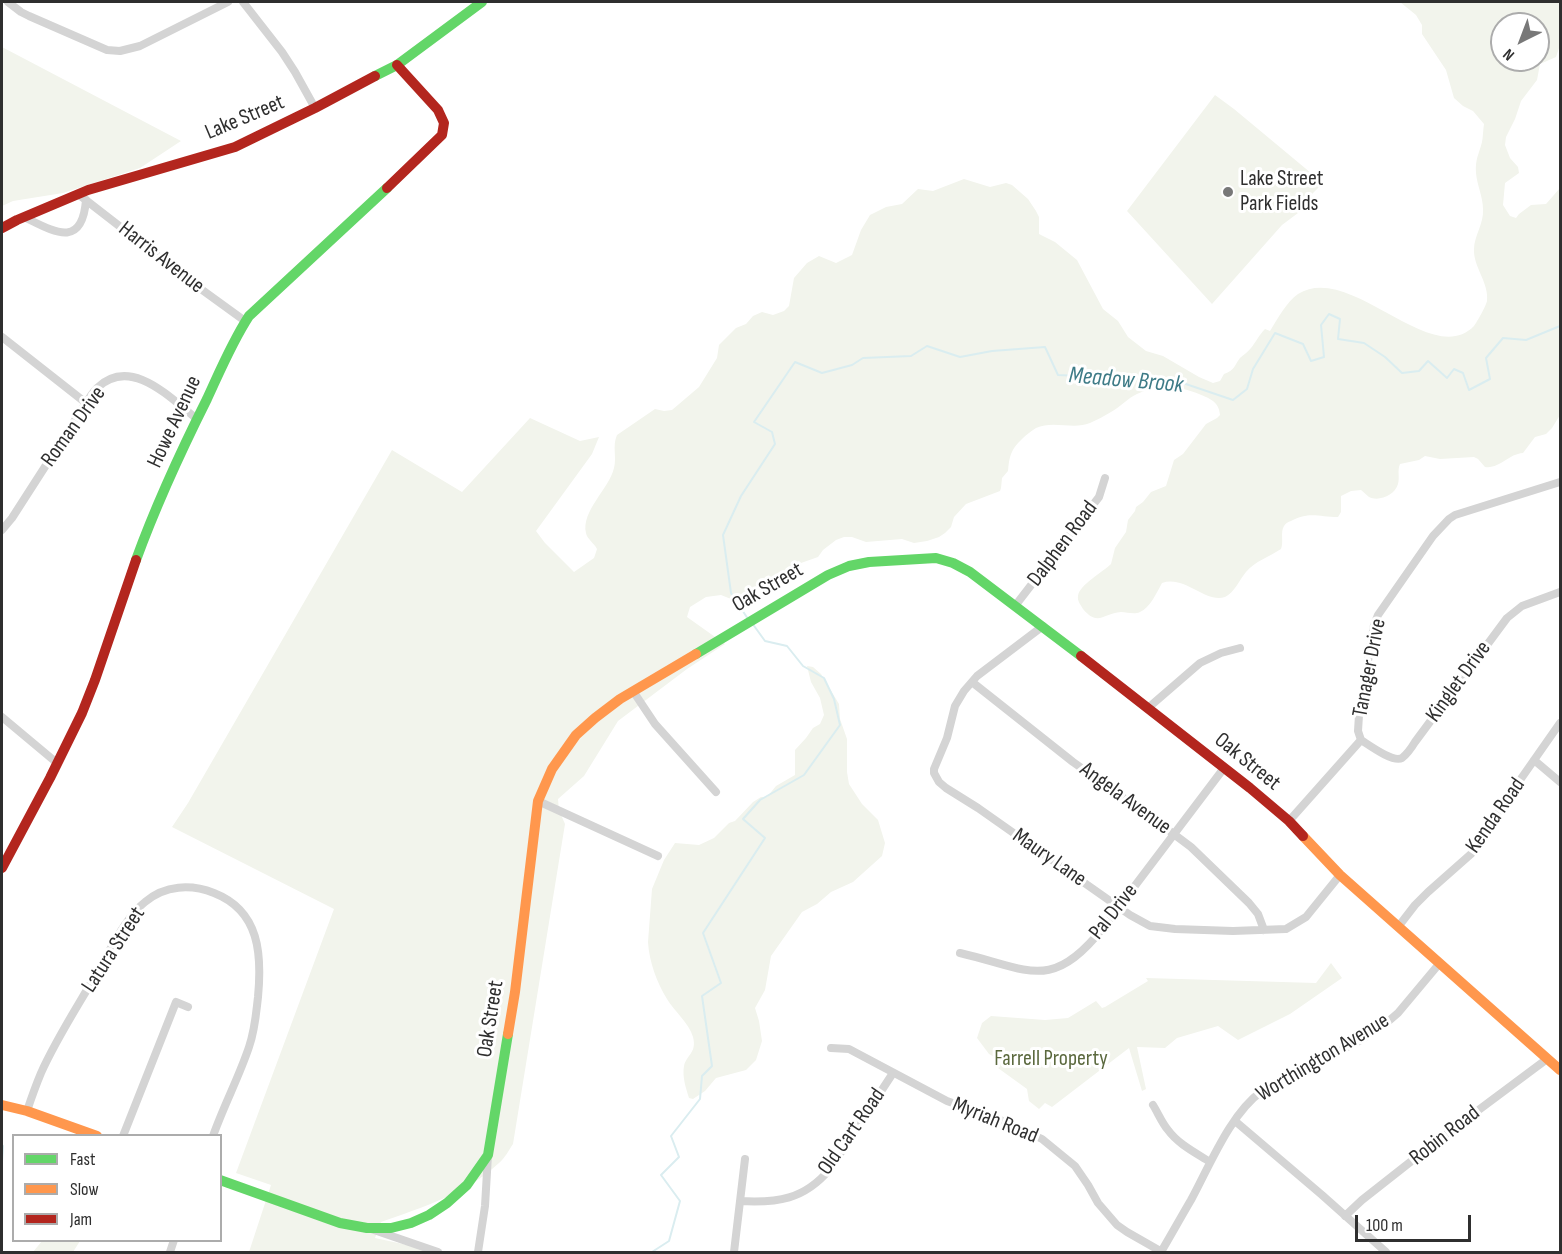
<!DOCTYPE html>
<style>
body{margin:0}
#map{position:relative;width:1562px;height:1254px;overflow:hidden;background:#fff;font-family:"Sofia Sans Condensed",sans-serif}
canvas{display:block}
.frame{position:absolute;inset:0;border:3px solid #2f2f2f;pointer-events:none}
.legend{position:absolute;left:12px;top:1134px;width:210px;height:108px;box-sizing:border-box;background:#fff;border:2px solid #acacac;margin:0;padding:8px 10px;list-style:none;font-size:18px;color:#2f2f2f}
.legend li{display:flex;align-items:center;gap:12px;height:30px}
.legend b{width:30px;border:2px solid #acacac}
.north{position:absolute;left:1490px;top:12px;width:60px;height:60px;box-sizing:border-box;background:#fff;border:2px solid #acacac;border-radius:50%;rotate:222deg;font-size:16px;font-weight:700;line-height:24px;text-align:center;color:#2f2f2f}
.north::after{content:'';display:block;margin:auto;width:21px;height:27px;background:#787878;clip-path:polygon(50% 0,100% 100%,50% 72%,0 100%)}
.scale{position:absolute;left:1355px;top:1215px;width:116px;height:27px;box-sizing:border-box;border:3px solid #2f2f2f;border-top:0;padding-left:8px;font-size:18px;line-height:21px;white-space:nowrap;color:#2f2f2f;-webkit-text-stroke:4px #fff;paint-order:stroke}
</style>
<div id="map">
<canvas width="1562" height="1254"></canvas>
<div class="frame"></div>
<ul class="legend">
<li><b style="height:8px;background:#63d668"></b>Fast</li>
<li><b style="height:8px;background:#ff974d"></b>Slow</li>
<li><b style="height:8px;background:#b3261e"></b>Jam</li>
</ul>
<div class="north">N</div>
<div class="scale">100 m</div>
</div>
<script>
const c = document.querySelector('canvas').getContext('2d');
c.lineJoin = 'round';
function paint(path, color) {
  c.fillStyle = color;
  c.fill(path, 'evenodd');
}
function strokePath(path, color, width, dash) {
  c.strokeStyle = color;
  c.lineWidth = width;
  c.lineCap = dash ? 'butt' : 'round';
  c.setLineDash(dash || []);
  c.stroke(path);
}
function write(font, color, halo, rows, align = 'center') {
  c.font = font + ' "Sofia Sans Condensed",sans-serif';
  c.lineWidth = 6;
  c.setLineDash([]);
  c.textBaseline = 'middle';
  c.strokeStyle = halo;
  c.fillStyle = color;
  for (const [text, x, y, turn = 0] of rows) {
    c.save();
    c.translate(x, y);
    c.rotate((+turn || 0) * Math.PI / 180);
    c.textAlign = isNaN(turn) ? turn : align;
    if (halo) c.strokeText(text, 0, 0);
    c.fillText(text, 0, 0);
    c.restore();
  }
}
const green = new Path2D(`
 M1400,2H1560V45L1556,57L1540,64L1537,80L1521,101L1515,119L1506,137L1505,145L1510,158L1518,167L1519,173L1505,183L1503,205L1510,216L1516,218L1519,214L1531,205L1546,204L1560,188V415L1552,428L1546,434L1535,437L1523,453C1508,454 1500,469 1485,467L1478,459L1474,457L1440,459L1425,456L1419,460L1400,464C1397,471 1400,477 1398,484C1395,495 1379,502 1369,497C1366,495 1364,492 1361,490L1351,491L1341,496V512L1338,517C1319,517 1309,511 1291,521C1288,522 1286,523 1284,526C1280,532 1284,542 1281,549C1269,557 1255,561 1246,572C1240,579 1234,593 1225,597C1206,604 1185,575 1162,583C1157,592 1150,608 1140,612C1134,615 1127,612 1121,612C1104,613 1098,627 1083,609C1081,605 1077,601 1078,596C1079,585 1103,572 1111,564L1115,548L1126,532L1128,520L1135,511L1136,507L1143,502L1151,492L1166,486L1174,460L1183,454L1206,424L1217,418L1220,415C1219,402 1211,399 1199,394C1180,386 1157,384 1137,394C1128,398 1120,407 1111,412C1104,416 1097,420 1090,423C1073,430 1053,420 1036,428C1031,431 1026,435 1022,439C1011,449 1009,457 1008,471L1002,478L1001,488L1000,491L966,504L954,517L951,527L945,533L939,537L927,541L914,543L902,539L866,542L852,537H844L836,540L823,550L818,557L801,563L776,580L751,591L744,596L741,603L721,595L706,597L690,607L687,617L725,644L687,669L618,721L584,776L558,799L559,810L565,824L513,1144C509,1150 505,1158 499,1163C466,1194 423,1207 381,1222L375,1238L440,1252H249L271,1185L236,1173L334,909L172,827L188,803L392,450L462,492L530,418L580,441L599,437L592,454L536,531L545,543L574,572L594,558L597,549C594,543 587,539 586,533C581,511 609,489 614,468C617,457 612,446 617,435L655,409L664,411L672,410L699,387L717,358L719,345L736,328L746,324L753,316L762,312L773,315L784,311L789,306L794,278L807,263L819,256L836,263L852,255L861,230L870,215L886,207L902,204L918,189L933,191L964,179L990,187L1006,183L1012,185L1028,199L1036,211L1039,217V234L1055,242L1077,260L1103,309L1118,321L1128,337L1146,351L1163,356L1199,377L1213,383L1220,381L1224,374C1235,370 1234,366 1240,358C1243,355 1248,352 1251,348C1256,342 1259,335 1265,329L1270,331C1277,320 1287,301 1298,294C1350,261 1431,370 1474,326C1477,322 1486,306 1487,301C1489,282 1473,267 1474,249C1474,236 1484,224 1483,209C1483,197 1477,185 1476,173C1475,159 1479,154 1482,142C1483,137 1483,130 1484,124L1473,111L1463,106L1454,98L1446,70L1422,34V25L1416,15ZM1502,24H1538V60H1502Z
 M2,47L181,141L140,168L63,193L13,201L2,206Z
 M1215,95L1234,109L1323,183L1306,200L1298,213L1282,225L1212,304L1127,211Z
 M807,666L813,667L821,674L839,704L840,719L847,739V772L849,784L862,804L878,820L885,843L882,856L853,882L831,892L817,904L802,912L771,956L765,990L755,1008L759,1021L762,1041L756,1060L746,1070L716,1078L705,1091L693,1099L689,1098C686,1088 682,1077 684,1066C687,1054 697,1053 693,1037C689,1023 674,1011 667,999C657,983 649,961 648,942L652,889L664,860L675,843L699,845L714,838L729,823L735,821L753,802L761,797H767L776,786L795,775V750L806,738L813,728L820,724L824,715L820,698L811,682Z
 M1331,963L1342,978L1290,1014L1238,1040L1218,1026L1177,1038L1165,1048L1137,1047L1146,1089L1142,1091L1129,1048L1052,1107L1045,1103L1039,1109L1029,1101L1027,1089L998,1068V1059L989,1054L977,1038L982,1023L991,1016L1045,1020L1068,1018L1096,1001L1102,1008L1105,1007L1148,981L1146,978L1316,983Z
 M42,1241V1240L80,1241L73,1252H33Z`);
const stream = new Path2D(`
 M748,619L731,593L723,535L741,496L775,444L772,432L754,422L795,362L822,373L852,365L863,358L911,356L927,346L960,357L992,351L1045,347L1058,375L1174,380L1233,400L1247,389L1253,369L1275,333L1303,344L1311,361L1324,357L1321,325L1329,314L1340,319L1338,339L1364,343L1385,357L1402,373L1419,371L1428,361L1447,378L1454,369L1463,373L1469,390L1490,379L1486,358L1503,338L1526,340L1560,326
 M2,1145L3,1146L2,1162
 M652,1252L669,1241L680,1201L661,1175L679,1157L671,1136L700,1099L702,1076L712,1066L702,996L721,983L703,933L765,838L743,819L760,800L804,775L840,725L834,699L824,678L803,666L787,646L765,641L752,623`);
const street = new Path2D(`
 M8,2L21,12L29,16L107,50L120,51L140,46L228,2
 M243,2L282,52L295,72L315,108
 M78,194L194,284L245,321
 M24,217C53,231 82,250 86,200
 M2,337L86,403
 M2,530L12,518L86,403C89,398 93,392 97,388C131,355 171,399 197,419
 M1015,606L1099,497L1105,478
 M1043,626L977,676L964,691L955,706L947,738L934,769V773L939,782L946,788L978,808L1130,915L1150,926L1175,929L1233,931L1286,929L1306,917L1340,875
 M972,682L1073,762L1159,823L1191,847L1249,903L1258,914L1264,930
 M633,691L655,724L716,792
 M1148,708L1200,663L1221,653L1240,648
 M2,717L57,763
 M1361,740C1369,745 1393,763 1402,758C1407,754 1412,747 1415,742L1507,618L1522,606L1560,592
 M1534,760L1560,782
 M538,801L658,856
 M1289,821L1361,740L1358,731L1359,715L1374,625L1378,615L1433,536L1449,519L1455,515L1560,482
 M1398,927L1415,905L1428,892L1471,854L1504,803L1560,723
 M960,953C1029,969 1051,993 1103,928L1224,768
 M831,1048L849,1049L947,1101L1008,1123L1042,1139L1075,1166L1088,1185L1098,1203L1117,1225L1127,1232L1162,1252
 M1153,1105C1158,1113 1162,1123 1168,1130C1178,1144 1196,1153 1210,1162
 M27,1111C31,1099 36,1085 41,1073C57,1037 80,1003 99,969C112,947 125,918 145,902C165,885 191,884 214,893C260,911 262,955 258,997C256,1014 255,1030 249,1047C239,1077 224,1105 213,1136
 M1235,1121L1322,1195L1386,1252
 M123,1136L176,1002L188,1007
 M740,1201C777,1203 804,1200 830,1169L893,1073
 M1345,1216L1362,1200L1437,1141L1547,1059
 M374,1230L438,1252
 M170,1252L174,1240
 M478,1252L485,1206L488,1155
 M734,1252L745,1159
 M1161,1252C1171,1235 1181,1217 1191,1200C1210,1165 1230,1114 1262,1091L1361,1040L1384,1025L1398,1013L1439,964`);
const fast = new Path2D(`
 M375,76L397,65L482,2
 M136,560C156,505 181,451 207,399C220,371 232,342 249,316L387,188
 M696,654L828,575L849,566L869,562L936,558L953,563L970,572L1081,656
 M220,1180L340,1223L367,1228H391L411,1223L429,1215L447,1203L467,1185L488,1155L508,1034`);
const slow = new Path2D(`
 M1303,836L1340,875L1560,1070
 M508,1034L515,992L538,801L552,769L576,735L595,718L620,699L696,654
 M2,1105L27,1111L97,1136`);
const jam = new Path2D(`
 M387,188L442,135L444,123L438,110L397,65
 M2,228L17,220L88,190L235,147L315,108L375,76
 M1081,656L1250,788L1289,821L1303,836
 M2,868L50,778L82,713L95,680L136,560`);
const markers = [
 [1228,192,6,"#787878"]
];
const streetNames = [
 ["Lake Street",245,118,-23],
 ["Harris Avenue",161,258,38],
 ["Howe Avenue",175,422,-65],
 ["Roman Drive",74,427,-54],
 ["Dalphen Road",1063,544,-53],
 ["Oak Street",768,588,-30],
 ["Tanager Drive",1370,668,-79],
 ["Kinglet Drive",1459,682,-54],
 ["Oak Street",1247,762,39],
 ["Angela Avenue",1125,799,36],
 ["Kenda Road",1496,816,-55],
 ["Maury Lane",1049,858,35],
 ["Pal Drive",1114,912,-52],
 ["Latura Street",114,950,-57],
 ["Oak Street",491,1019,-81],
 ["Worthington Avenue",1323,1058,-31],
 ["Myriah Road",995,1121,22],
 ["Old Cart Road",852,1132,-55],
 ["Robin Road",1445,1136,-38]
];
const poiNames = [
 ["Lake Street",1240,179],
 ["Park Fields",1240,204]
];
const parkNames = [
 ["Farrell Property",1051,1059]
];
const waterNames = [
 ["Meadow Brook",1126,381,5]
];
paint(green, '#f2f4ec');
strokePath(stream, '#daedf0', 2);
strokePath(street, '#d4d4d4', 8);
strokePath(fast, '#63d668', 10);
strokePath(slow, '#ff974d', 10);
strokePath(jam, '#b3261e', 10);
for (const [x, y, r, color] of markers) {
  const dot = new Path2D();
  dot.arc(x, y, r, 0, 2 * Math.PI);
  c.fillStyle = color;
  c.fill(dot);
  strokePath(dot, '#fff', 2);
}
write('22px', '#2f2f2f', '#fff', streetNames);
write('22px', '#2f2f2f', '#fff', poiNames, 'left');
write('22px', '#5b693e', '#fff', parkNames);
write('italic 24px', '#3e7b87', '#fff', waterNames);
</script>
